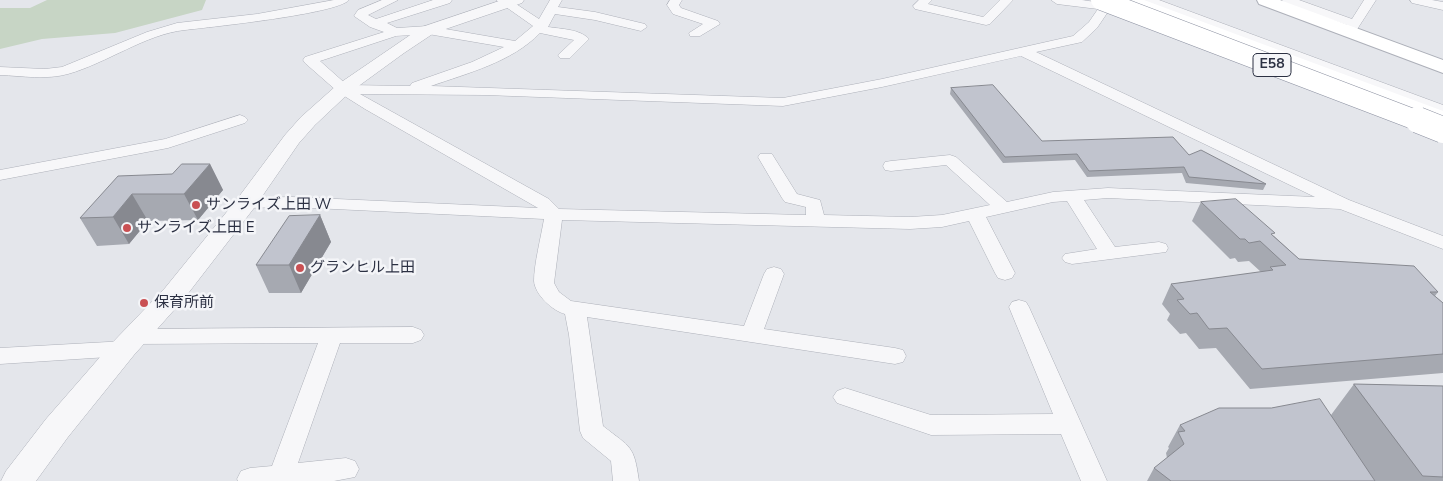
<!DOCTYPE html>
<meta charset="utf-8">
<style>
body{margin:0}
canvas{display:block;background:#e4e6eb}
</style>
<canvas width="1443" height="481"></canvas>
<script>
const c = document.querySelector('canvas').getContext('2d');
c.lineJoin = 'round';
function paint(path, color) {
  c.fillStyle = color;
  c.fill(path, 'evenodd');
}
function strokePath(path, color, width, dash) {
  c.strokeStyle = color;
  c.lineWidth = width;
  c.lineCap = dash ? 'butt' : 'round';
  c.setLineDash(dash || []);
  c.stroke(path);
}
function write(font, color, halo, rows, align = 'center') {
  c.font = font + ' "Nunito Sans","Noto Sans JP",sans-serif';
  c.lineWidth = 5;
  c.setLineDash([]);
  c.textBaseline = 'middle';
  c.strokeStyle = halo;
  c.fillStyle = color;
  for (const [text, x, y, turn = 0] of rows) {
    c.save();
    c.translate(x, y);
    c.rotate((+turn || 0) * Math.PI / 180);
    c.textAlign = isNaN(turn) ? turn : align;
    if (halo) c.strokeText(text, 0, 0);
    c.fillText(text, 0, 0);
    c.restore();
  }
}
const green = new Path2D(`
 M47,0H206L202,10L115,33L42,39L0,49V8H30Z`);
const minor = new Path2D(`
 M334,0H349C337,14 211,27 185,30C146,34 107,63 68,74C47,80 22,76 0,75V67L45,69L62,67L147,32L177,23L257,14Z
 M382,0H398L368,15L376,19L433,0H452L450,3L387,23L397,28L428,26L515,41L533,26L496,0H510L539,19L550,0H562L558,7L595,12L645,24L647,27L641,31L595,20L555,14L548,27C561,29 580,29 589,39L570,58H560L558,55L574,40L540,33C512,62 468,73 431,86L783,98L882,79L1073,36L1089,22L1098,9L1057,4L1051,0H1082L1102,3L1104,0H1116L1097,28L1082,42L1036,52L1349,200L1443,236V249L1340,209L1108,198L1084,200L1115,247L1159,242L1166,244L1168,248L1166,252L1072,264L1065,262L1062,258L1065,254L1097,249L1067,201L1053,202L986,217L1015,273L1012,278L1005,280L998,278L995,273L969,221L942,227L910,229L562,220L554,283L559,292L571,301L744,326L764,274L767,269L774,267L781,269L784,274L764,329L895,348L903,350L906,356L903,362L895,364L587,317L603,426C631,448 634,445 639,481H613L611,461L583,438L580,431L569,335L565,314C553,311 535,295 534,281C534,264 541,237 544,219L292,207L246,208L240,207L237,203L240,199L246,198L292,197L538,208L365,109L338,92L305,63L303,60L305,57L384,32L370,27L354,16L358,10ZM428,34L504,47L472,62L412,83L410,86L347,85L320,61L396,36ZM1021,56L1315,197L1108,188L1053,192L1007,202L956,157L950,155L891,161L885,162L883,166L885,170L891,171L946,165L990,205L942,215L910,217L824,215L820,200L797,194L772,154H760L758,157L782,198L785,202L806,207V215L559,209L549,199L360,94L485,95L783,106L882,87Z
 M670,0H682L679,5L681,8L718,21L720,24L700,36H690L689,33L703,24L673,14L667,5Z
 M919,0H932L928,4L983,17L1000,0H1013L990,24L986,25L915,9L913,6Z
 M1142,0H1159L1443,105V114L1144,3Z
 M1282,0H1299L1352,19L1364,0H1376L1356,31L1347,34L1341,30L1347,25L1284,3Z
 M1410,0H1432L1443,2V10L1412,3Z
 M240,115L245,117L248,120L245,123L168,148L0,180V170L165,139Z
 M1019,300L1026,302L1029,307L1107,481H1081L1061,434L931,435L837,403L833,397L837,391L845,388L931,415L1053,414L1009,307L1012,302Z
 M413,327L421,330L424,335L421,340L413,343H340L298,463L346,458L355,461L359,469L355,477L334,481H238L237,479L241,471L250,468L272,466L318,343L133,344L135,348L132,354L124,356L0,364V348L126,341L124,337L127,332L135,329Z`);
const tertiary = new Path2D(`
 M502,0H524L522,3L434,33L404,53L349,93L315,125L299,143L254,208L183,300L134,355L68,437L36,481H1L6,471L46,419L114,341L165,288L238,198L285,135L301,117L337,85L422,27Z`);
const secondary = new Path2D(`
 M1257,0H1280L1443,60V73L1259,4Z`);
const motorway = new Path2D(`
 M1119,0H1144L1443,111V126L1122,4Z`);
const motorwayBridgeFar1 = new Path2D(`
 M1101,0L1421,122`);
const motorwayBridge = new Path2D(`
 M1418,120L1443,130`);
const wall = new Path2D(`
 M951,88L1042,141L1189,155L1266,184L1263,190L1186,183L1182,173L1087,177L1075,160L1003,163L950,94Z
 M210,164L223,190L198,220L148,221L129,244L97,246L80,218L172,174Z
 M1201,202L1274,236L1299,259L1438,292L1435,296L1443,303V373L1250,389L1216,348L1199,349L1186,333L1180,334L1167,320L1170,314L1162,304L1171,284L1261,272L1249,261L1238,262L1235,258L1230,259L1192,221Z
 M320,215L331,242L301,293H269L256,265Z
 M1354,384L1443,386V481H1147L1154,468L1167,458L1166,453L1169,448L1168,447L1180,425L1331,415Z`);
const shadedWall = new Path2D(`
 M210,164L223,190L198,220L184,194Z
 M132,194L148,221L129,244L113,217Z
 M320,215L331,242L301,293L289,265Z`);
const building = new Path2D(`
 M993,85L1042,141L1173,137L1189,155L1201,150L1266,184L1189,177L1184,167L1089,171L1077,154L1005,157L951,88Z
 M182,164H210L184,194H132L113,217L80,218L118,176L172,174Z
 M1236,199L1275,233L1271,234L1299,259L1414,266L1438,292H1430L1443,303V354L1262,369L1227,328L1209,329L1197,313L1190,314L1177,300L1184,299L1171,284L1273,270L1270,267L1286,265L1260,241L1249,243L1245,239H1240L1201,202Z
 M320,215L289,265H256L289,216Z
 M1354,384L1443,386V477L1423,476Z
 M1320,399L1375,481H1171L1154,468L1184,444L1178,432L1185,431L1180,425L1219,408H1271Z`);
const markers = [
 [196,205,5,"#c95053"],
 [127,228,5,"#c95053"],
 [300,268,5,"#c95053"],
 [144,303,5,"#c95053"]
];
const shields = [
 [1272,65,38]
];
const shieldNames = [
 ["E58",1272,65]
];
const poiNames = [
 ["サンライズ上田 W",206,205],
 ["サンライズ上田 E",137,228],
 ["グランヒル上田",310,268],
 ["保育所前",154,303]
];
paint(green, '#c7d5c5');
strokePath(minor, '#adb0b9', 1);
strokePath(tertiary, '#adb0b9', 1);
strokePath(secondary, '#adb0b9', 2);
strokePath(motorway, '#8c91a1', 1);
paint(minor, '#f7f7f9');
paint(tertiary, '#f7f7f9');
paint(secondary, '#fff');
paint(motorway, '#fff');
strokePath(motorwayBridgeFar1, '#8c91a1', 21, []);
strokePath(motorwayBridge, '#8c91a1', 27, []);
strokePath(motorwayBridgeFar1, '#fff', 20);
strokePath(motorwayBridge, '#fff', 26);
paint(wall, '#a6a9b1');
paint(shadedWall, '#878990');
paint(building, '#c1c4ce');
strokePath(building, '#878990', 1);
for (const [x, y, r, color] of markers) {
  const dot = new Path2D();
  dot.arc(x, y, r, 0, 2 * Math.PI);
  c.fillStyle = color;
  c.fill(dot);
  strokePath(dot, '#f4f5f8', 2);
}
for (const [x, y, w] of shields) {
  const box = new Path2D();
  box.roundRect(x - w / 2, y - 11.5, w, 23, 4);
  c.fillStyle = '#f4f5f8';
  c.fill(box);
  strokePath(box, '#2c3143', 1);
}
write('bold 14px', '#2c3143', null, shieldNames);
write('15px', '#2c3143', '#f4f5f8', poiNames, 'left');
</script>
